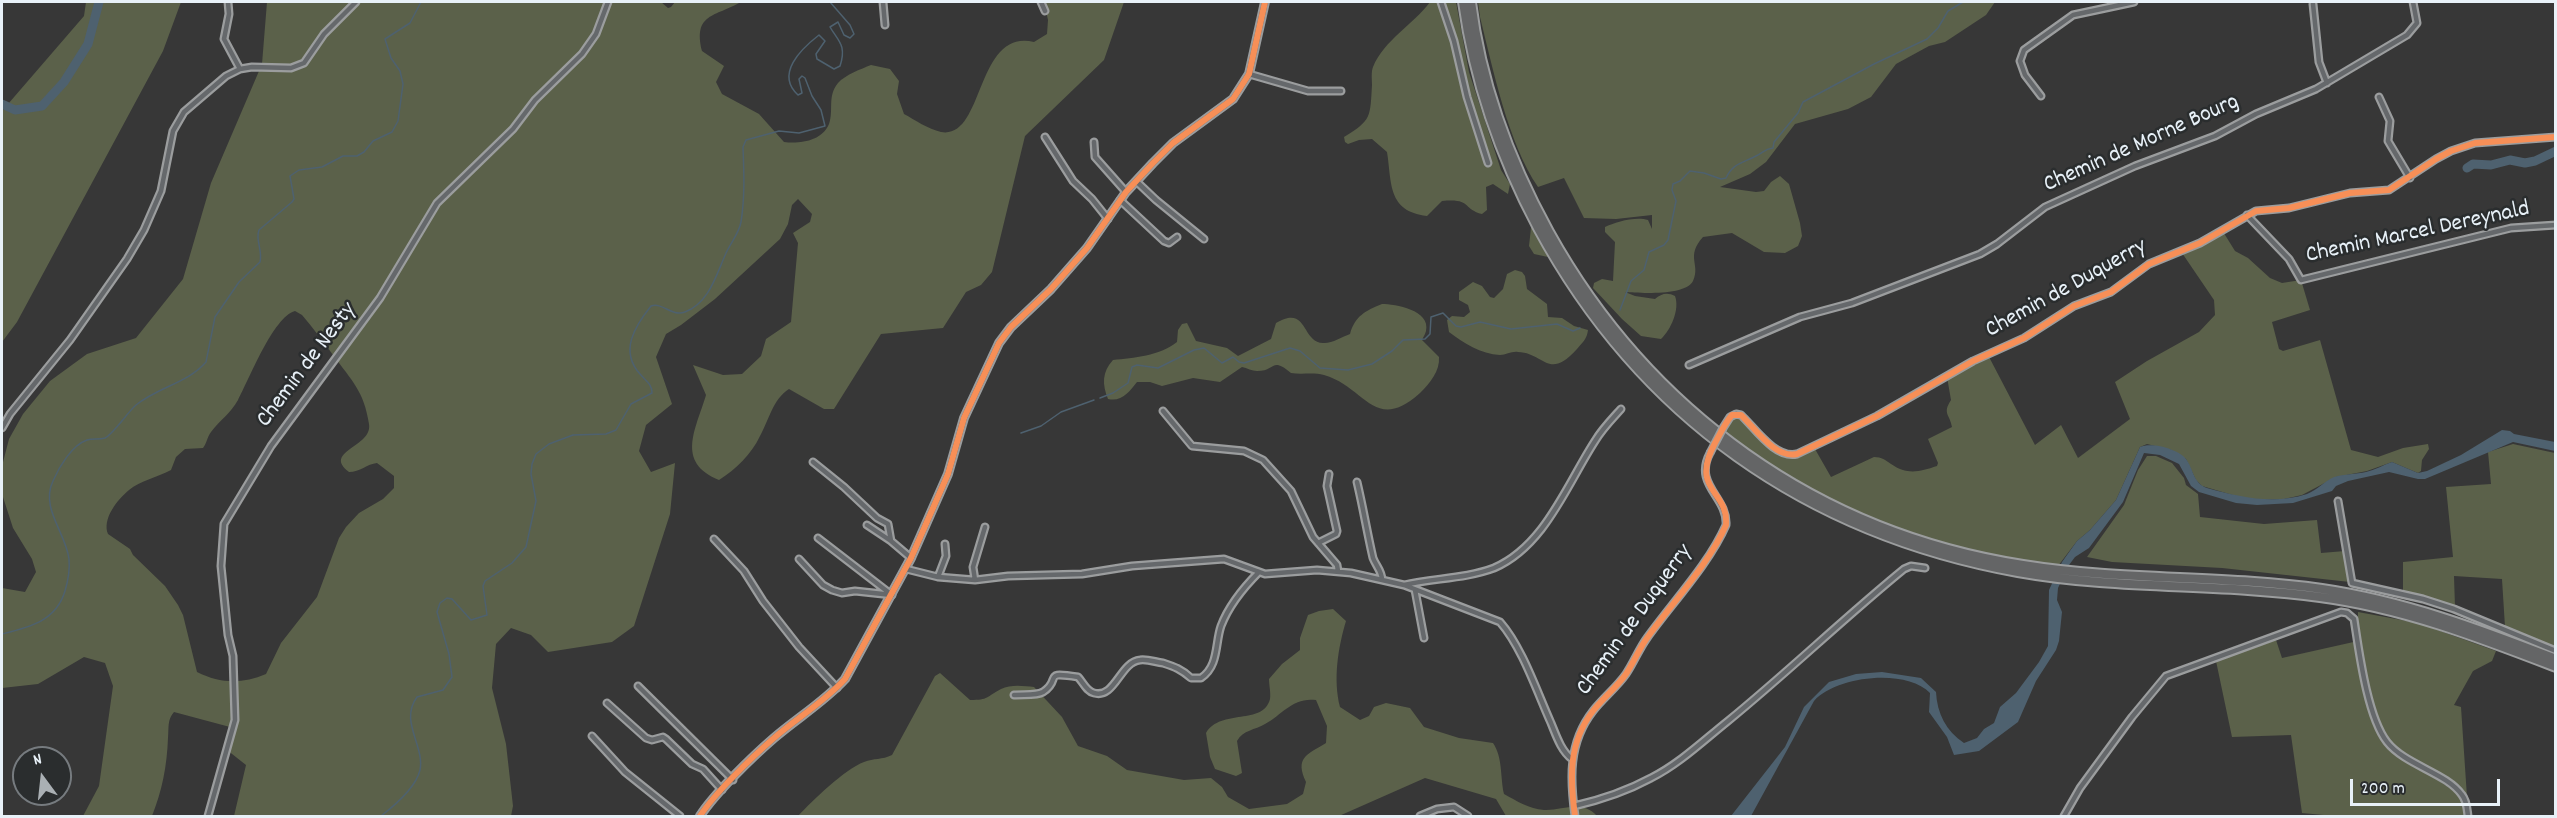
<!DOCTYPE html>
<style>
body{margin:0}
#map{position:relative;width:2557px;height:818px;overflow:hidden;background:#373737;font-family:Dekko,sans-serif}
canvas{display:block}
.frame{position:absolute;inset:0;border:3px solid #e8f1f8;pointer-events:none}
.north{position:absolute;left:12px;top:746px;width:60px;height:60px;box-sizing:border-box;background:#2a2d2e;border:2px solid #767b7f;border-radius:50%;rotate:345deg;font-size:16px;font-weight:700;line-height:24px;text-align:center;color:#e8f1f8}
.north::after{content:'';display:block;margin:auto;width:21px;height:27px;background:#aab0b4;clip-path:polygon(50% 0,100% 100%,50% 72%,0 100%)}
.scale{position:absolute;left:2350px;top:779px;width:150px;height:27px;box-sizing:border-box;border:3px solid #e8f1f8;border-top:0;padding-left:8px;font-size:18px;line-height:21px;white-space:nowrap;color:#e8f1f8;-webkit-text-stroke:4px #2a2d2e;paint-order:stroke}
</style>
<div id="map">
<canvas width="2557" height="818"></canvas>
<div class="frame"></div>
<div class="north">N</div>
<div class="scale">200 m</div>
</div>
<script>
const c = document.querySelector('canvas').getContext('2d');
c.lineJoin = 'round';
function paint(path, color) {
  c.fillStyle = color;
  c.fill(path, 'evenodd');
}
function strokePath(path, color, width, dash) {
  c.strokeStyle = color;
  c.lineWidth = width;
  c.lineCap = dash ? 'butt' : 'round';
  c.setLineDash(dash || []);
  c.stroke(path);
}
function write(font, color, halo, rows, align = 'center') {
  c.font = font + ' Dekko,sans-serif';
  c.lineWidth = 5;
  c.setLineDash([]);
  c.textBaseline = 'middle';
  c.strokeStyle = halo;
  c.fillStyle = color;
  for (const [text, x, y, turn = 0] of rows) {
    c.save();
    c.translate(x, y);
    c.rotate((+turn || 0) * Math.PI / 180);
    c.textAlign = isNaN(turn) ? turn : align;
    if (halo) c.strokeText(text, 0, 0);
    c.fillText(text, 0, 0);
    c.restore();
  }
}
const green = new Path2D(`
 M86,2H181L163,51L17,322L2,342V111L84,16Z
 M267,2H661L668,8L671,7L675,2H741C715,17 693,13 702,51L724,66L716,82L722,94L759,114L784,142C800,144 822,141 829,124C834,110 827,96 838,83C845,75 861,69 871,65L890,69L899,81L897,94L904,114C915,120 928,129 941,132C985,140 975,28 1034,42L1047,34L1048,20L1044,2H1124L1104,60L1025,136L992,272L981,285L966,292L943,328L881,334L834,409H824L789,389C773,399 769,420 760,436C751,455 736,469 719,480C675,462 696,429 706,395L693,365L723,375L742,374L761,356L766,339L791,322L798,243L793,233L810,222L812,214L798,199L792,205L788,224L780,239L715,299L681,325L666,334L656,357L672,404L646,425L639,451L651,472L675,463L670,514L634,626L612,642L548,652L531,635L511,628L496,644L492,688L506,744L513,806L511,816H234L246,765L227,750L233,721L230,727L174,712C167,720 169,728 168,738C167,766 162,791 152,816H83L99,786L113,686L105,663L84,657L38,684L2,688V588L25,592L36,572L32,559L13,528L2,494V466L9,439L23,414L50,381L87,354L136,338L183,279L211,183L262,64ZM295,311L302,315C313,328 323,341 333,355C352,381 364,391 369,424C373,447 322,451 349,472C360,472 367,464 377,463L394,476V488L383,499L359,513L346,527L339,538L317,597L281,643L266,674C242,684 221,684 197,672L183,615L178,605L165,586L133,555L130,549L108,534C102,519 117,500 129,490C140,481 158,477 171,470L176,457L185,449L203,448C207,443 207,437 211,432C220,420 231,413 238,400C249,380 273,317 295,311Z
 M1430,2H1456L1469,72L1501,170L1510,184L1508,194L1493,184L1486,187L1487,210L1482,214C1462,209 1472,198 1442,201L1427,216C1387,211 1392,183 1387,152L1372,139L1359,140L1348,144L1345,142L1344,137C1372,120 1370,117 1372,85C1372,79 1371,72 1373,67C1384,40 1413,25 1430,2Z
 M1478,2H1995L1986,15L1945,42L1929,46L1896,64L1871,97L1848,109L1795,124L1766,162L1750,174L1720,187L1756,192L1764,191L1771,182L1780,176L1789,184L1800,223L1802,236L1798,246L1785,253L1764,252L1732,233L1703,237C1685,257 1701,264 1693,281C1686,296 1639,293 1625,292L1635,296L1655,299C1661,294 1667,292 1675,296C1680,309 1671,330 1661,339L1641,336L1622,319L1593,288L1594,283L1602,279L1613,281L1615,242L1605,232V227C1615,222 1636,216 1648,220L1652,229V215L1616,219L1584,218L1564,178L1538,187C1508,143 1493,69 1480,17Z
 M1531,228H1533L1548,257L1534,254L1529,246Z
 M2222,230L2235,251L2248,258L2270,278L2282,283L2301,280L2310,310L2272,322L2279,349L2283,351L2320,340L2351,450L2378,457L2403,448L2428,444L2429,449L2422,460L2421,471L2418,473L2392,462L2367,471L2336,477L2302,495L2284,499L2257,500L2236,496L2202,486L2196,480L2186,459L2171,450L2147,444L2140,447L2116,500L2090,530L2077,541L2058,566C1968,557 1868,523 1788,479C1766,466 1745,449 1725,433L1733,418L1739,417L1774,451L1789,458L1815,449L1831,477L1874,457C1882,457 1885,460 1891,464C1907,475 1919,472 1937,466L1938,463L1928,439L1952,427C1950,414 1942,414 1951,400L1947,377L1988,355L2035,445L2061,425L2078,458L2130,419L2115,382L2147,361L2199,332L2215,315L2214,300L2180,250Z
 M1515,270L1522,272L1525,276L1527,289L1547,304L1548,317L1562,318L1574,326L1588,330C1587,339 1583,342 1577,349C1548,381 1545,353 1518,352C1512,351 1506,355 1500,355C1481,354 1463,343 1449,332L1447,320L1452,316L1464,317L1470,312L1468,305L1459,300V292L1473,282L1482,286L1490,297L1494,298L1503,289L1507,274Z
 M1382,304C1395,304 1431,310 1426,331C1425,335 1423,337 1422,340L1439,357C1440,371 1430,383 1420,393C1374,434 1366,387 1324,375C1313,372 1302,375 1291,373C1271,356 1276,371 1257,371C1252,371 1247,368 1242,367L1220,382L1193,378L1162,386L1150,382H1137C1129,392 1122,402 1108,399C1102,384 1102,372 1113,360C1134,358 1159,356 1177,342L1178,330L1182,324L1187,323L1196,341L1227,348L1238,356L1271,339L1276,323C1308,304 1301,342 1323,343C1331,344 1342,337 1350,334C1355,316 1365,311 1382,304Z
 M2513,444L2555,453V647L2505,627L2502,579L2454,576L2455,607L2403,592V562L2453,557L2446,487L2491,484L2488,452Z
 M2147,456H2156L2172,463L2184,478L2186,485L2198,494L2200,517L2264,524L2317,520L2321,553L2345,551L2350,582L2222,568L2112,562L2087,557L2124,505L2138,470Z
 M1333,609L1346,621C1338,648 1333,679 1340,707L1360,720L1369,716L1374,707L1386,703L1410,708L1424,727L1459,738L1493,743C1503,758 1500,776 1504,794C1517,801 1529,809 1544,810C1562,811 1582,799 1597,816H1506L1496,799L1425,778L1339,816H798C812,801 845,769 864,762C874,758 882,760 892,755L935,676L940,673L970,700C989,700 986,697 1001,689C1011,684 1024,686 1034,687L1062,717L1078,746L1107,756L1127,770L1184,780L1211,778L1222,787L1228,797L1249,809L1287,804L1303,794L1306,782C1295,758 1306,755 1326,743L1327,726L1316,700C1293,697 1283,714 1265,724C1255,730 1243,730 1237,741L1242,773L1236,776L1215,769L1210,757L1206,733C1221,708 1263,726 1270,699C1271,693 1269,685 1269,679L1282,664L1300,650V638L1308,615L1319,611Z
 M2358,612L2418,623L2496,651L2492,661L2473,671L2454,705L2461,707L2467,797L2459,786L2415,761L2412,764L2458,793L2464,803L2465,816H2334L2302,813L2291,735L2232,737L2216,661L2276,640L2282,658L2358,641Z`);
const water = new Path2D(`
 M2502,430L2510,431L2514,434L2555,442V451L2513,442L2425,479H2418L2389,472L2348,481L2336,486L2332,491L2293,503L2257,505L2236,503L2199,492L2191,486L2179,464L2160,455L2144,453L2123,502L2089,548L2075,557L2069,565L2058,588L2057,600L2062,612L2059,641L2056,650L2036,681L2018,722L1979,751L1954,755L1947,737L1929,712L1930,693C1906,668 1836,676 1814,701L1751,816H1731L1785,747L1804,707L1829,682L1856,674L1882,672L1921,678L1936,692C1937,713 1946,731 1964,743L1977,738L1984,729L1994,723L2000,707L2016,693L2039,662L2048,646L2049,590L2062,562L2077,541L2090,530L2116,500L2140,447C2152,442 2178,449 2186,459C2194,470 2193,483 2207,488C2240,497 2273,505 2307,494C2317,490 2325,481 2334,477C2344,474 2356,474 2366,472C2375,470 2383,465 2392,462L2418,473L2427,471L2461,455Z`);
const stream = new Path2D(`
 M1620,310L1631,281L1644,270L1649,252L1664,245L1668,240L1676,201L1672,190L1673,184L1680,181L1690,171L1704,173L1721,179L1726,178C1733,163 1743,163 1756,156C1763,153 1764,149 1773,148L1774,142L1798,113L1803,102L1874,64L1927,39L1938,28L1948,11L1963,2
 M1100,398L1113,393L1128,383L1132,367L1137,365L1158,368L1194,350L1204,348L1222,363L1233,357L1239,362L1244,363L1290,348L1300,351L1320,368L1348,370L1372,364L1392,351L1403,340L1425,339L1430,334L1431,317L1443,313L1456,326L1461,327L1480,322L1511,329L1557,324L1573,331L1580,328
 M1021,433L1041,426L1061,412L1094,400
 M2,634C30,627 56,621 65,591C68,581 70,570 69,559C66,533 40,508 53,481C59,467 72,445 87,440C93,438 99,440 105,438C114,433 127,413 136,405C158,387 188,383 206,362L215,317L239,282L260,262C263,251 255,240 259,230L292,202L294,199L290,176L299,170L322,167L343,156H357L364,152L373,141L392,132L398,121L403,84L400,71L391,58L385,39L410,23L421,2
 M381,816C394,806 416,787 420,770C425,746 399,721 417,697L443,690L452,677L449,654L437,612L440,603L447,598L452,599L471,620L487,615L483,586L485,581L512,563L526,547L536,501L531,474L532,464L536,454L549,444L573,435L606,434L616,430L631,404L652,393C652,384 646,381 640,374C619,351 635,326 651,306C663,302 671,317 685,312C710,303 717,272 727,251C732,241 739,233 741,222C745,197 744,172 743,147L746,140L779,131L799,133L825,126L821,110L812,96L805,78L802,76L799,79L802,93L798,95C775,74 801,49 819,35L825,41L816,54L817,59L834,69L840,66C847,45 838,41 830,27L838,22L844,35L850,38L854,34L850,25L830,2`);
const river = new Path2D(`
 M2,104L15,110L42,106L64,82L88,44L99,2
 M2467,168L2473,164L2491,165L2510,160L2525,163L2535,161L2556,151`);
const street = new Path2D(`
 M228,2L229,14L224,39L240,69
 M883,2L885,25
 M1041,2L1045,11
 M1441,2L1454,41L1467,97L1488,163
 M2313,4L2319,62L2327,83
 M1249,74L1308,91H1341
 M2041,96L2025,75L2020,61L2024,50L2073,15L2134,2
 M2379,97L2390,121L2388,141L2410,178
 M1045,137L1073,181L1092,199L1108,219
 M1094,142L1095,157L1126,192
 M1136,181L1156,200L1204,239
 M1120,200L1164,241L1169,243L1177,237
 M2247,215L2289,259L2301,280L2511,228L2556,225
 M1689,365L1800,317L1852,303L1980,254L1997,244L2045,207L2135,166L2215,136L2256,114L2316,89L2407,35L2417,23L2413,2
 M1163,411L1192,446L1244,451L1263,460L1291,491L1313,537L1337,565L1338,571
 M2,428L10,414L70,340L127,259L144,230L161,191L173,131L184,112L226,76L240,69L252,67L291,68L304,63L324,34L356,2
 M1723,428L1730,417L1736,414L1741,415C1755,428 1775,459 1797,454L1877,416L1973,361L2024,338L2074,306L2111,292L2149,264L2200,243L2256,211L2289,208L2350,193L2389,190L2436,159L2451,151L2475,143L2556,137
 M813,462L844,487L877,518L888,524L891,541L911,558
 M1357,482C1363,507 1367,532 1373,558C1376,566 1382,571 1382,580
 M2338,501L2352,583L2423,599L2454,609L2556,651
 M867,525L891,541
 M818,538L892,595
 M714,539L744,571L763,601L799,647L837,688
 M1318,543L1336,534L1337,531L1327,486L1329,474
 M799,559L823,585L832,590L842,593L855,591L892,595
 M906,569L938,577L975,580L1008,576L1082,574L1132,566L1224,559L1265,574L1317,570L1351,573L1382,580L1404,585L1500,622C1522,647 1537,692 1551,723C1556,735 1561,751 1572,759
 M938,577L946,556L945,544
 M975,580L973,567L985,527
 M1404,585C1433,578 1465,579 1494,568C1545,546 1567,484 1595,441C1602,429 1612,419 1621,409
 M1415,590L1424,638
 M638,686L733,780
 M1014,695C1023,694 1036,696 1043,692C1063,679 1040,671 1078,677C1083,682 1086,691 1094,693C1115,699 1120,662 1140,660C1148,659 1155,662 1163,663C1175,667 1181,669 1191,678H1201C1219,666 1215,643 1221,626C1229,605 1243,588 1259,572
 M607,703L646,738L652,740L663,737L666,739L692,764L703,769L722,790
 M592,736L625,772L680,816
 M1574,806C1600,800 1627,791 1651,778C1679,764 1703,741 1728,721C1788,672 1844,618 1904,569L1911,566L1925,568
 M208,816L235,720L233,656L228,635L221,566L224,524L271,446L380,298L437,203L513,129L535,100L582,54L596,34L608,2
 M1420,816L1437,809L1454,807L1468,816
 M1575,816C1570,779 1568,743 1593,711C1603,698 1617,687 1626,674C1634,662 1639,649 1647,638C1672,603 1709,564 1726,525C1728,497 1693,485 1710,453
 M2064,816L2080,788L2132,717L2166,676L2341,612L2347,613L2354,619C2359,651 2367,716 2387,742C2405,765 2447,773 2462,795C2467,801 2467,809 2468,816`);
const secondary = new Path2D(`
 M700,816C715,793 752,757 774,738C797,718 824,702 845,679L911,558L948,474L964,418L999,343L1011,327L1051,289L1087,248L1126,192L1153,163L1173,143L1233,99L1249,74L1265,2`);
const highway = new Path2D(`
 M1463,2C1474,81 1500,157 1538,228C1640,417 1807,534 2018,572C2118,590 2220,583 2320,597C2403,608 2478,637 2556,667
 M1471,2C1481,82 1510,161 1549,232C1649,412 1818,533 2023,565C2122,581 2223,575 2322,589C2404,601 2479,629 2556,659`);
const streetBridge = new Path2D(`
 M1710,453L1723,428`);
const cycleway = new Path2D(`
 M700,816C715,793 752,757 774,738C797,718 824,702 845,679L911,558L948,474L964,418L999,343L1011,327L1051,289L1087,248L1126,192L1153,163L1173,143L1233,99L1249,74L1265,2
 M1575,816C1570,779 1568,743 1593,711C1603,698 1617,687 1626,674C1634,662 1639,649 1647,638C1672,603 1709,564 1726,525C1729,490 1689,491 1715,443C1720,434 1725,423 1732,415H1741C1755,428 1775,459 1797,454L1877,416L1973,361L2024,338L2074,306L2111,292L2149,264L2200,243L2256,211L2289,208L2350,193L2389,190L2436,159L2451,151L2475,143L2556,137`);
const streetNames = [
 ["Chemin de Morne Bourg",2142,145,-24],
 ["Chemin Marcel Dereynald",2418,234,-12],
 ["Chemin de Duquerry",2067,290,-29],
 ["Chemin de Nesty",308,366,-53],
 ["Chemin de Duquerry",1636,621,-54]
];
paint(green, '#5b614a');
paint(water, '#4e616f');
strokePath(stream, '#4e616f', 1.5);
strokePath(river, '#4e616f', 9);
strokePath(street, '#9b9d9e', 9);
strokePath(secondary, '#9b9d9e', 10);
strokePath(highway, '#9b9d9e', 12);
strokePath(street, '#65686b', 4.5);
strokePath(secondary, '#65686b', 6);
strokePath(highway, '#646566', 8);
strokePath(streetBridge, '#9b9d9e', 9, []);
strokePath(streetBridge, '#65686b', 4.5);
strokePath(cycleway, '#f78f57', 6);
write('24px', '#e8f1f8', '#2a2d2e', streetNames);
</script>
